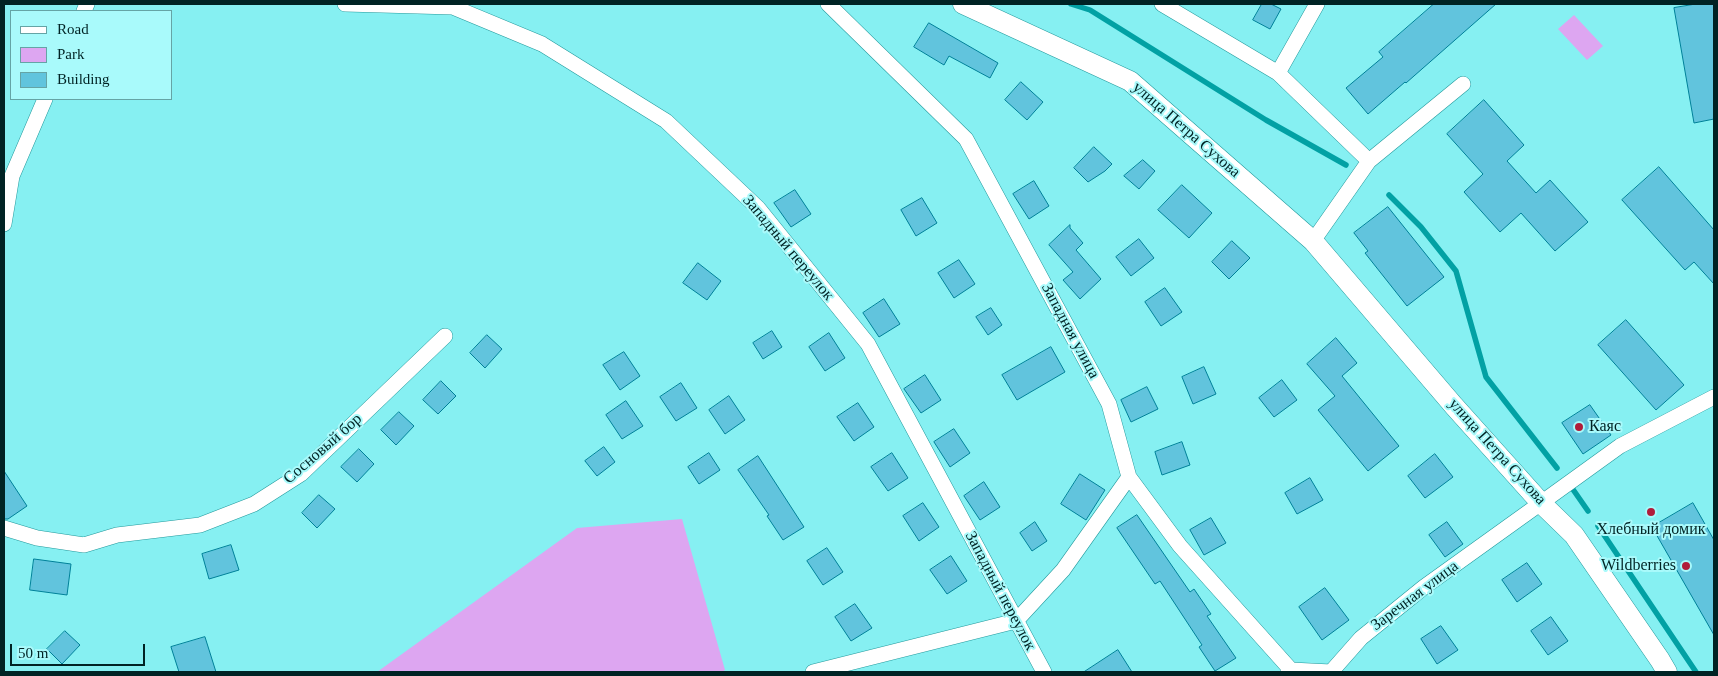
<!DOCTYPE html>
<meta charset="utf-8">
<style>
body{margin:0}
#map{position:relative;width:1718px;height:676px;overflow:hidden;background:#86f0f2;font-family:"Times New Roman",serif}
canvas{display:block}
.frame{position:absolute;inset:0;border:5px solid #002324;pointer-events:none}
.legend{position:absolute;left:10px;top:10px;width:162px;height:90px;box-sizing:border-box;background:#a9fafb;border:1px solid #65a4a5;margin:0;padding:6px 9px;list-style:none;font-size:15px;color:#002324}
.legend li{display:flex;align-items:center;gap:10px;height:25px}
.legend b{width:25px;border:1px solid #65a4a5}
.scale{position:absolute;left:10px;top:644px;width:135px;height:22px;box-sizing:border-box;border:2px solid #002324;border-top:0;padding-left:6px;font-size:15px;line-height:18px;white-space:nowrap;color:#002324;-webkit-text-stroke:4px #a9fafb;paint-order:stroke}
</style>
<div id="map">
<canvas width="1718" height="676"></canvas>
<div class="frame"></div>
<ul class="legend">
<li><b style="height:6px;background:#fff"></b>Road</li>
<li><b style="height:14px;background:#dda6f1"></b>Park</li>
<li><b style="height:14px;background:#61c4dd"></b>Building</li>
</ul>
<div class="scale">50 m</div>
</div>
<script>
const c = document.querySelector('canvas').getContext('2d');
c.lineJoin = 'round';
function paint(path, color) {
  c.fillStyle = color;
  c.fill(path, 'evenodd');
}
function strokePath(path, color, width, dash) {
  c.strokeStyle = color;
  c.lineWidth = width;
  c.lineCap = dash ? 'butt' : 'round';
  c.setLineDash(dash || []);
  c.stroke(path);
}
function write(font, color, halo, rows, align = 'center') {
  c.font = font + ' "Times New Roman",serif';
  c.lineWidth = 4;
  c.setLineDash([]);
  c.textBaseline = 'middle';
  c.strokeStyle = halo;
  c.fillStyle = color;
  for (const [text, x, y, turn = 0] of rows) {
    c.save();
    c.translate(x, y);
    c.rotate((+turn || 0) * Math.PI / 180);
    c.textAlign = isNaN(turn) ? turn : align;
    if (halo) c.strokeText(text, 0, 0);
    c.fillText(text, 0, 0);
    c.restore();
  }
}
const green = new Path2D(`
 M1574,15L1603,46L1587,60L1558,29Z
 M682,519L725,670L722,672H377L577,528Z`);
const stream = new Path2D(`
 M1071,4L1090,10L1266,120L1346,165
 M1389,195L1421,227L1456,271L1486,377L1557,468
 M1572,488L1588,511
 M1598,526L1696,672`);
const building = new Path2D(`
 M1262,4H1271L1281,9L1270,29L1253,20Z
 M1434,4H1496L1406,83L1405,82L1368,114L1346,88L1383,57L1379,52Z
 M1696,4H1714V119L1694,123L1674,8Z
 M929,23L998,63L990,78L949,56L944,65L914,47Z
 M1021,82L1043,102L1027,120L1005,100Z
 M1484,100L1524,145L1507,161L1536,193L1550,180L1588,222L1555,251L1521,213L1500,232L1464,192L1483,174L1447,134Z
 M1094,147L1112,164L1105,171L1088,182L1074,168Z
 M1143,160L1155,171L1139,189L1124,176Z
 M1659,167L1714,230V284L1694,262L1685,270L1622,200Z
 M1034,181L1049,206L1029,219L1013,194Z
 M1182,185L1212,213L1189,238L1158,210Z
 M795,190L811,214L791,227L774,203Z
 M922,198L937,223L916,236L901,210Z
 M1388,207L1444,277L1407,306L1365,253L1368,251L1354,233Z
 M1070,225V228L1083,243L1076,250L1101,279L1080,299L1063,280L1073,272L1049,245Z
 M1139,239L1154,258L1131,276L1116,257Z
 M1232,241L1250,258L1229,279L1212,262Z
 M959,260L975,284L954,298L938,273Z
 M698,263L721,281L707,300L683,283Z
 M1165,288L1182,312L1161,326L1145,302Z
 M884,299L900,324L879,337L863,313Z
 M991,308L1002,325L988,335L976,317Z
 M1626,320L1684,385L1656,410L1598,345Z
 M772,331L782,347L763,359L753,343Z
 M829,333L845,358L825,371L809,347Z
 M487,335L502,349L485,368L470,353Z
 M1336,338L1357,363L1342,376L1399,446L1368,471L1318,410L1335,396L1307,364Z
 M1051,347L1065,372L1017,400L1002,375Z
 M624,352L640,376L620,390L603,365Z
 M1204,367L1216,394L1193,404L1182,377Z
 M925,375L941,400L921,413L904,389Z
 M1282,380L1297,400L1274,417L1259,398Z
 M441,381L456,396L438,414L423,400Z
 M681,383L697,408L676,421L660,397Z
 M1147,387L1158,409L1131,422L1121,400Z
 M729,396L745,420L725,434L709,410Z
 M626,401L643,426L622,439L606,415Z
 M858,403L874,427L854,441L837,417Z
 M1590,405L1611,435L1583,454L1562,423Z
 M399,412L414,426L396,445L381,430Z
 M954,429L970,453L950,467L934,442Z
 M1182,442L1190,465L1162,475L1155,452Z
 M604,447L615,462L597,476L585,461Z
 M359,449L374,464L357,482L341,467Z
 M709,453L720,470L699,484L688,467Z
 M892,453L908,478L888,491L871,467Z
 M1435,454L1453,477L1425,498L1408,476Z
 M758,456L804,527L783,540L767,516L769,515L738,470Z
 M4,471L27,506L8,519H4Z
 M1080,474L1105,490L1086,520L1061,504Z
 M1310,478L1323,500L1297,514L1285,493Z
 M984,482L1000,507L980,520L964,496Z
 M319,495L335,509L317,528L302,513Z
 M923,503L939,527L919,541L903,516Z
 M1693,503L1714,540V635L1652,527Z
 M1137,515L1190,592L1194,589L1211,614L1207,616L1236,658L1215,671L1199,647L1202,645L1160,581L1155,584L1117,528Z
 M1211,518L1226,543L1204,555L1190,530Z
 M1035,522L1047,541L1032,551L1020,533Z
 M1447,522L1463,544L1445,557L1429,535Z
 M231,545L239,570L209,579L202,554Z
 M827,548L843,572L823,585L807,561Z
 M951,556L967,581L947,594L930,570Z
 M34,559L71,564L67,595L30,590Z
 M1527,563L1542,584L1517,602L1502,580Z
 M1325,588L1349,620L1322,640L1299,607Z
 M855,604L872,628L851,641L835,617Z
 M1551,617L1568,641L1548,655L1531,631Z
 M1441,626L1458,650L1437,664L1421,639Z
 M65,631L80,645L62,664L47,649Z
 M205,637L216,672H179L171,647Z
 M1118,650L1132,672H1084Z`);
const street = new Path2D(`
 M345,4L453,7L542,44L666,121L758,208L868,344L1044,672
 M828,4L966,139L1109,404L1129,477L1180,546L1291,670
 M1162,4L1278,73L1369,161L1313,241
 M84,11L87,4
 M1278,73L1317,4
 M1369,161L1463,84
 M4,224L12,176L45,99
 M4,528L37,538L84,545L117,535L200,525L254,504L301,474L445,336
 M813,672L1016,621L1063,570L1129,477
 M1288,672L1291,670L1331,672L1361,638L1424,587L1541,503L1620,446L1714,397`);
const secondary = new Path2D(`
 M963,4L1130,81L1313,241L1454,406L1541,503L1574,535L1660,660L1667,672`);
const markers = [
 [1579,427,5,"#b01c3a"],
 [1651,512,5,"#b01c3a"],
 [1686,566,5,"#b01c3a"]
];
const streetNames = [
 ["улица Петра Сухова",1186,130,41],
 ["Западный переулок",788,248,50],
 ["Западная улица",1070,331,62],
 ["Сосновый бор",323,449,-41],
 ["улица Петра Сухова",1497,452,48],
 ["Западный переулок",1000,591,62],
 ["Заречная улица",1415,596,-37]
];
const poiNames = [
 ["Каяс",1589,427],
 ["Хлебный домик",1651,530,"center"],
 ["Wildberries",1676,566,"right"]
];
paint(green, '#dda6f1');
strokePath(stream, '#02a1a4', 5.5);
paint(building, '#61c4dd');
strokePath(building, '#008098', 1);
strokePath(street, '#22999c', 16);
strokePath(secondary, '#22999c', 21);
strokePath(street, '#fff', 15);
strokePath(secondary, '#fff', 20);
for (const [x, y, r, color] of markers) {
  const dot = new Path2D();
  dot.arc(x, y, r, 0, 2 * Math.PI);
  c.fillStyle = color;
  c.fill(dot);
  strokePath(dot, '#a9fafb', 2);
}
write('16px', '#002324', '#a9fafb', streetNames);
write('16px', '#002324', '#a9fafb', poiNames, 'left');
</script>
